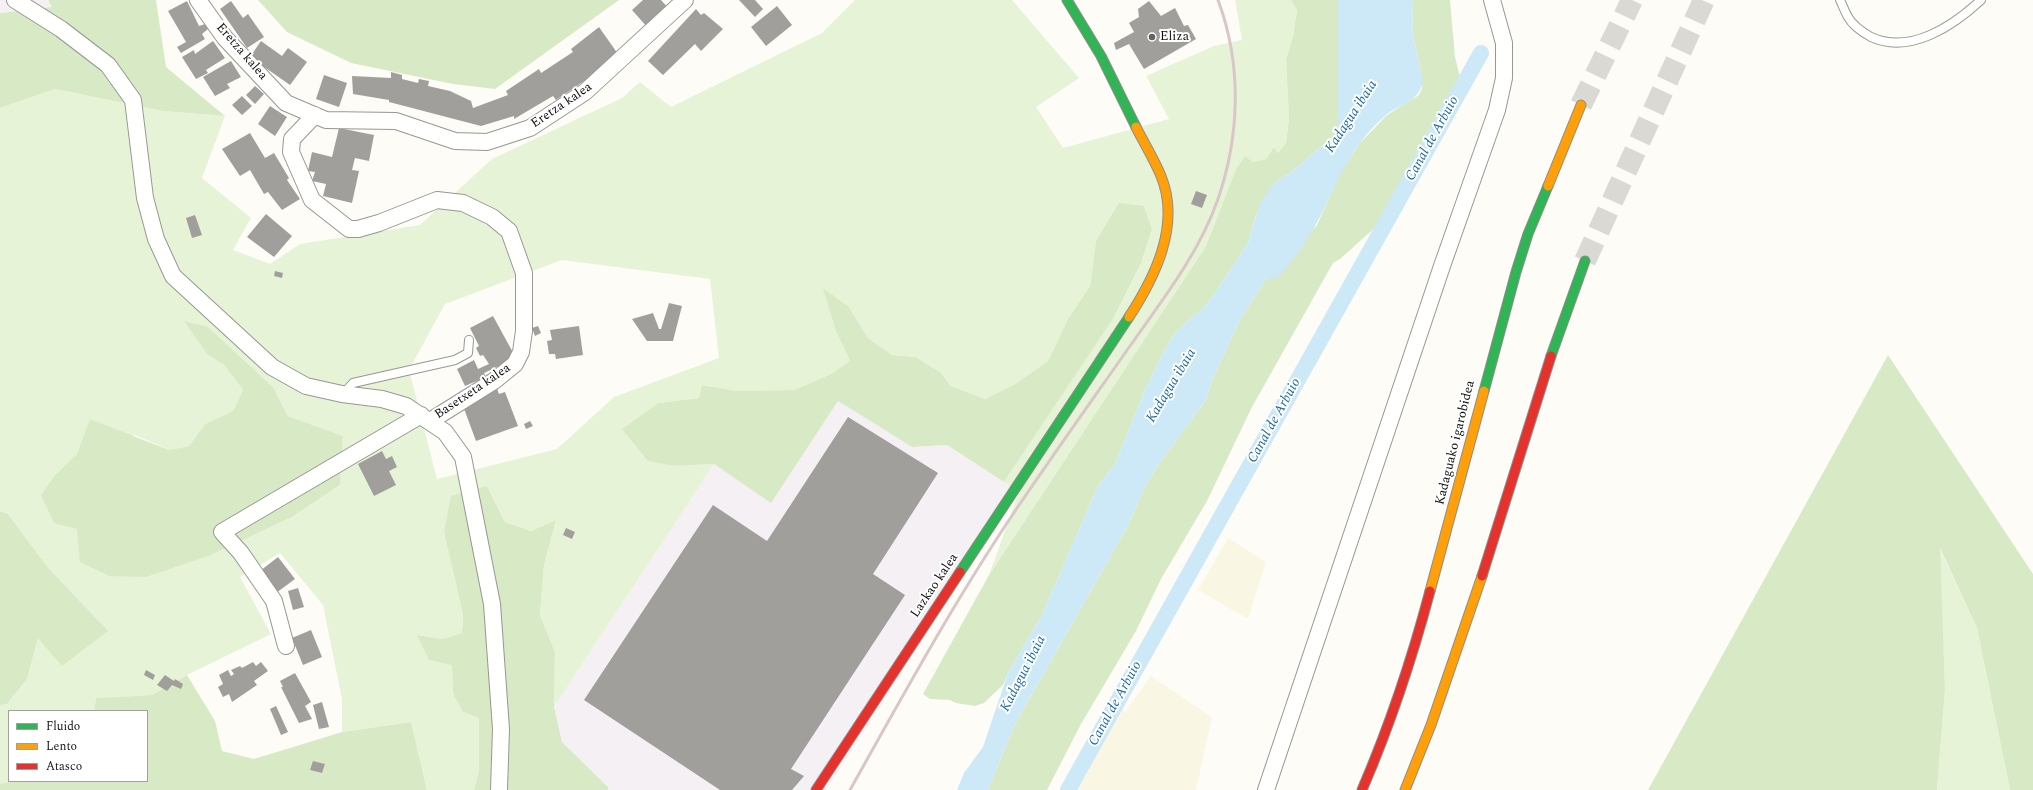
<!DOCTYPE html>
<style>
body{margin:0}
#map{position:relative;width:2033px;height:790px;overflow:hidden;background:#fdfcf7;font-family:Spectral,serif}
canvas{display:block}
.legend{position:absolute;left:8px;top:710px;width:140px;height:72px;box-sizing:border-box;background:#fff;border:1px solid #a0a0a0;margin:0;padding:5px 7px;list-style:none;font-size:12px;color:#111}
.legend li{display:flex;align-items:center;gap:8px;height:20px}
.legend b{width:20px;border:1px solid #a0a0a0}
</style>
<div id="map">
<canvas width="2033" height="790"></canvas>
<ul class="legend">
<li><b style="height:5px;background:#30b455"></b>Fluido</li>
<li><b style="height:5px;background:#ff9f0a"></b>Lento</li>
<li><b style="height:5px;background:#e5322d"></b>Atasco</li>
</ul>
</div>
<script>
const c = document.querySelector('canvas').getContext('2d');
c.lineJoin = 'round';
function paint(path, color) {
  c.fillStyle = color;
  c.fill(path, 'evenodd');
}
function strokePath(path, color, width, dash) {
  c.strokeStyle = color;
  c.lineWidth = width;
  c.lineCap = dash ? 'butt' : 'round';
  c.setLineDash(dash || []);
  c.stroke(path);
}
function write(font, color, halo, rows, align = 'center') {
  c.font = font + ' Spectral,serif';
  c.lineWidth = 4;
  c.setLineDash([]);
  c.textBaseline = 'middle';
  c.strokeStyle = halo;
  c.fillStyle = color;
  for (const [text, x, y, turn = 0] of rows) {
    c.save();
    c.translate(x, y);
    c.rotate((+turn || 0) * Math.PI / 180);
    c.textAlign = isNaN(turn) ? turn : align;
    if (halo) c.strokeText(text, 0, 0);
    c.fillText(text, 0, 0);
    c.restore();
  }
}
const industrial = new Path2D(`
 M0,0H48L52,7L0,13Z
 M838,401L912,447L947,445L1019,492L826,790H608V787L562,742L554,707L714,464L771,502Z`);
const farmland = new Path2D(`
 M1228,538L1266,562L1248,619L1198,590Z
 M1151,676L1212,717L1196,790H1075L1120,707L1125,712Z`);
const green = new Path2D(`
 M855,0H1012L1079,78L1036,107L1063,148L1169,119L1146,76L1214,46L1242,40L1235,0H1291L1297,10L1293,37L1286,59L1289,119L1286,143L1278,153L1274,147L1266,159L1253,162L1245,156L1236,169L1206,246L989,575L1019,492L1004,482L1113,319L1141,263L1152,231L1144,206L1096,241L1090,286L1068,319L1048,361L1015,384L985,399L951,386L940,372L916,357L892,355L868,338L848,306L824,289L835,329L850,361L831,374L794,390L738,391L702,385L699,398L659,403L675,466L714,464L554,707L555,652L540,615L544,565L556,520L531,531L505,522L487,486L444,532L463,615L462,633L443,639L418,635L452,665L453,694L463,712L479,718V770L474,790H427L411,722L342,732V699L323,605L280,553L240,577L271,634L187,675L152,695L96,698L94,711H9V781H12L0,784V705L7,704L27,679L38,638L49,569L8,514L0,511V108L55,89L163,111L225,116L202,178L251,218L233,250L270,264L300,244L420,225L492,159L622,98L640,82L671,107L822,33ZM562,260L710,279L719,358L614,397L557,449L437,479L409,370L445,304ZM208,327L273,387L288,416L343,436L340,485L292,517L209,556L147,577L77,529L56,474L77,454L135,435L169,450L189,446L205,424L233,411L243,390L224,365L208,355Z
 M1939,547L1977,628L2010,790H1937L1945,690Z`);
const forest = new Path2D(`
 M48,0H156L166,67L225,116L163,111L55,89L0,108V13L52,7Z
 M258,0H619L495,89L453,84L351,63L287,32Z
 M1291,0H1338V132L1294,170L1273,184L1256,216L1248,243L1215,293L1205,306L1175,333L1163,353L1145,390L1115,464L1098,486L1042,615L1008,673L1003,685L984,703L975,706L956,703L950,700L930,699L923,694L989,575L1206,246L1236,169L1245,156L1253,162L1266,159L1274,147L1278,153L1286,143L1289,119L1286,59L1293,37L1297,10Z
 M1412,0H1450L1455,57L1460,77L1379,224L1340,259L1333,263L1252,407L1207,501L1161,579L1136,631L1081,724L1047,790H988L1015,724L1126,529L1145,487L1158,465L1206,400L1212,380L1240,320L1266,279L1317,225L1341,171L1360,143L1387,115L1419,95L1422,88L1420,67L1413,36Z
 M1119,203L1144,206L1152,230L1141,263L1113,319L1004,482L947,445L912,447L838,401L771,503L714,464L675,466L648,461L622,429L659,403L699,398L702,385L738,391L794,390L831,374L850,361L835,329L823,288L848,306L868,338L892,355L916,357L940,372L951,386L985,399L1015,384L1048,361L1068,319L1090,286L1096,241Z
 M184,321L208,327L273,387L288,416L343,436L340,485L292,517L209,556L147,577L109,576L80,562L77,529L54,523L41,495L56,474L77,454L90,419L169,450L189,446L205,424L233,411L243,390L224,365L208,355Z
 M1888,355L2033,574V790H2010L1977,628L1940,548L1945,690L1937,790H1648Z
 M487,486L505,522L531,531L556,520L544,565L540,615L555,652L554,707L562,742L608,787V790H474L479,770V718L463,712L453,694L452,665L429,660L417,635L443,639L462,633L463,615L444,532L451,496Z
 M0,511L8,514L49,569L108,631L62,666L38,638L27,679L7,704L0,705Z
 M187,675L215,721L222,751L254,759L342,732L411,722L427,790H0V784L12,781H147V711H94L96,698L152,695Z`);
const water = new Path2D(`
 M1338,0H1412L1413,36L1423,81C1420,101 1401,104 1387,114C1378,122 1367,133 1360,143C1332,181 1321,228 1290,263C1286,267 1282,273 1278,277C1275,279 1270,279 1266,279L1240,320L1212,380L1206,400L1158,465L1145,487L1126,529L1015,724L988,790H957L964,773L983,747L1008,673L1042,615L1098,486L1115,464L1145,390L1163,353L1175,333L1205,306L1215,293L1248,243L1260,204L1273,184L1294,170L1338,132Z`);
const canal = new Path2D(`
 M1068,790L1481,53`);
const building = new Path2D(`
 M643,0H661L669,9L648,28L632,10Z
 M739,0H755L763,9L755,17Z
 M187,1L199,26L205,24L208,29L202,34L205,39L181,53L177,47L186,42L168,11Z
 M231,1L243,18L248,14L264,37L247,48L220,9Z
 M1149,1L1161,16L1175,8L1184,26L1188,25L1196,39L1144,69L1129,44L1116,50L1114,43L1134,32L1129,23L1139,17L1138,9Z
 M777,6L792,25L766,46L751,27Z
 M696,9L701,15L704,13L723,29L701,51L695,44L663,75L648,61Z
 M599,27L620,57L556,100L553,96L514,119V116L481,126L389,102V100L353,94L352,76L391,78V72L402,75V79L418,83L419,79L429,81L428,86L450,91L471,101L473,108L508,95L506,91L539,69L541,73L573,52L571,49Z
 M213,41L225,58L206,70L208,73L196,79L182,57L194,50L195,54Z
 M261,41L282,56L288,48L307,62L290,85L250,57Z
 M231,61L241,77L227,84L230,88L215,96L203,77Z
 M324,75L347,83L339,107L316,99Z
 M255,86L264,94L255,104L246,95Z
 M242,96L252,106L242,115L232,105Z
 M270,106L287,117L275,136L258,124Z
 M339,128L374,135L369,161L355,158L352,170L359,171L352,203L323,196L326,184L312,181L315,172L308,171L312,152L332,157Z
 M250,133L265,158L274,153L289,178L287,180L300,199L282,210L268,192L264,194L250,170L240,176L222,149Z
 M1196,191L1207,195L1202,208L1191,204Z
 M266,214L292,236L274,257L247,237Z
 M195,215L202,235L192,238L186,218Z
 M275,271L283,273L282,278L274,276Z
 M669,303L682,306L673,341H647L632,319L653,313L659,329H661Z
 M493,316L516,358L484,373L486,377L465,386L457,369L474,360L478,369L489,364L483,355L480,356L476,348L479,346L470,328Z
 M538,326L541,333L535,336L532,328Z
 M579,326L583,355L556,359L555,354H549L547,341L552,340L550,330Z
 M496,386L499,394L505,392L518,426L476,441L463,406Z
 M848,417L938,473L873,574L905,595L791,769L804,776L792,790H720L584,700L713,505L767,541Z
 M530,421L533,426L526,429L524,424Z
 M382,451L386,459L392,456L397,467L389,471L396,485L374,496L358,464Z
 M566,528L575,532L572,539L563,535Z
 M278,557L295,579L276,593L260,571Z
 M298,588L304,607L293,610L288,591Z
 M311,630L322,657L303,665L292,638Z
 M253,662L256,666L261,662L268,671L254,681L257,685L232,702L229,694L223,697L218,687L223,684L219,675L228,670L231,676L234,674L231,670L240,666L242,668Z
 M146,670L155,675L153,680L144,675Z
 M295,673L311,702L305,706L312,719L299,723L281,687H283L280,681Z
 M165,675L174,681L175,679L183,684L181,689L172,685L167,691L157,685Z
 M322,702L329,727L319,729L313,705Z
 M276,706L288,732L281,735L270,709Z
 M313,761L325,764L322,773L310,770Z`);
const highwayTunnel = new Path2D(`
 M1581,105L1632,0
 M1585,261L1704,0`);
const lane = new Path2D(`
 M1840,0C1843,6 1845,12 1848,17C1853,26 1862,32 1871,37C1910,55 1953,26 1981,0
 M343,394L353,383L455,360L468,353L469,340`);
const street = new Path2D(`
 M15,0L61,29L108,65L133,100L145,198L156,239L173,276L272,367L306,386L342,394L382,399L406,406L445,432L463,457L492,604L501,729L499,790
 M198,0L225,38L286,103L326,120L396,121L455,141L487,142L530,128L585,92L685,0
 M315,115L292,139L291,152L312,200L349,229H358L379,223L437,200L463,203L492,217L509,231L524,273V331L521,352L515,364L494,381L430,421
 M286,646L274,601L241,553L222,532L421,415
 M1266,790L1442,266L1497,110L1504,78V43L1492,0`);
const fast = new Path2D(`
 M1067,0L1101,56L1136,127
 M1551,356L1585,261
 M1484,391L1516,272L1528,234L1548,186
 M960,572L1129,317`);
const slow = new Path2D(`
 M1548,186L1581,105
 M1129,317C1155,277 1181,225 1161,176C1154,159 1144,143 1136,127
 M1430,591L1484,391
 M1405,790L1431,725L1482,576`);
const jam = new Path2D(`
 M1482,576L1551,356
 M816,790L960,572
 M1362,790C1390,725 1412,659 1430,591`);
const rail = new Path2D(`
 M850,790C906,690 961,589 1026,495C1060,445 1095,396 1130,346C1162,300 1199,254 1218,199C1240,135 1242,64 1218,0`);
const markers = [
 [1152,37,4,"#646362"]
];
const poiNames = [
 ["Eliza",1160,37]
];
const streetNames = [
 ["Eretza kalea",241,52,49],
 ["Eretza kalea",562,106,-34],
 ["Basetxeta kalea",473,392,-34],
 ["Kadaguako igarobidea",1456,443,-76],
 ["Lazkao kalea",935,586,-56]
];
const waterNames = [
 ["Kadagua ibaia",1352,117,-57],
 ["Canal de Arbuio",1433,139,-61],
 ["Kadagua ibaia",1172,386,-59],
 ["Canal de Arbuio",1275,421,-61],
 ["Kadagua ibaia",1024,674,-63],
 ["Canal de Arbuio",1116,704,-61]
];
paint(industrial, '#f5f0f3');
paint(farmland, '#f9f7e4');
paint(green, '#e7f3d7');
paint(forest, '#d8eac5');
paint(water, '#cde8f7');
strokePath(canal, '#cde8f7', 16);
paint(building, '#a19f9c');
strokePath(highwayTunnel, '#dad9d4', 22, [22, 11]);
strokePath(lane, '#979795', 10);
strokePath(street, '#979795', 18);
strokePath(fast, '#8e8d8b', 11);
strokePath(slow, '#8e8d8b', 11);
strokePath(jam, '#8e8d8b', 11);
strokePath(lane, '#fffffe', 8);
strokePath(street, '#fffffe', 16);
strokePath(fast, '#30b455', 9);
strokePath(slow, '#ff9f0a', 9);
strokePath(jam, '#e5322d', 9);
strokePath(rail, '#d9c6c7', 3);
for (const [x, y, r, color] of markers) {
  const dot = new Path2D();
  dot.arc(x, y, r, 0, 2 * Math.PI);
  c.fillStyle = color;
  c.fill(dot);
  strokePath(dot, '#fff', 1.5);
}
write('13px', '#111', '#fff', poiNames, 'left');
write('13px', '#111', '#fff', streetNames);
write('italic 14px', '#1768a6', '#fff', waterNames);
</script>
